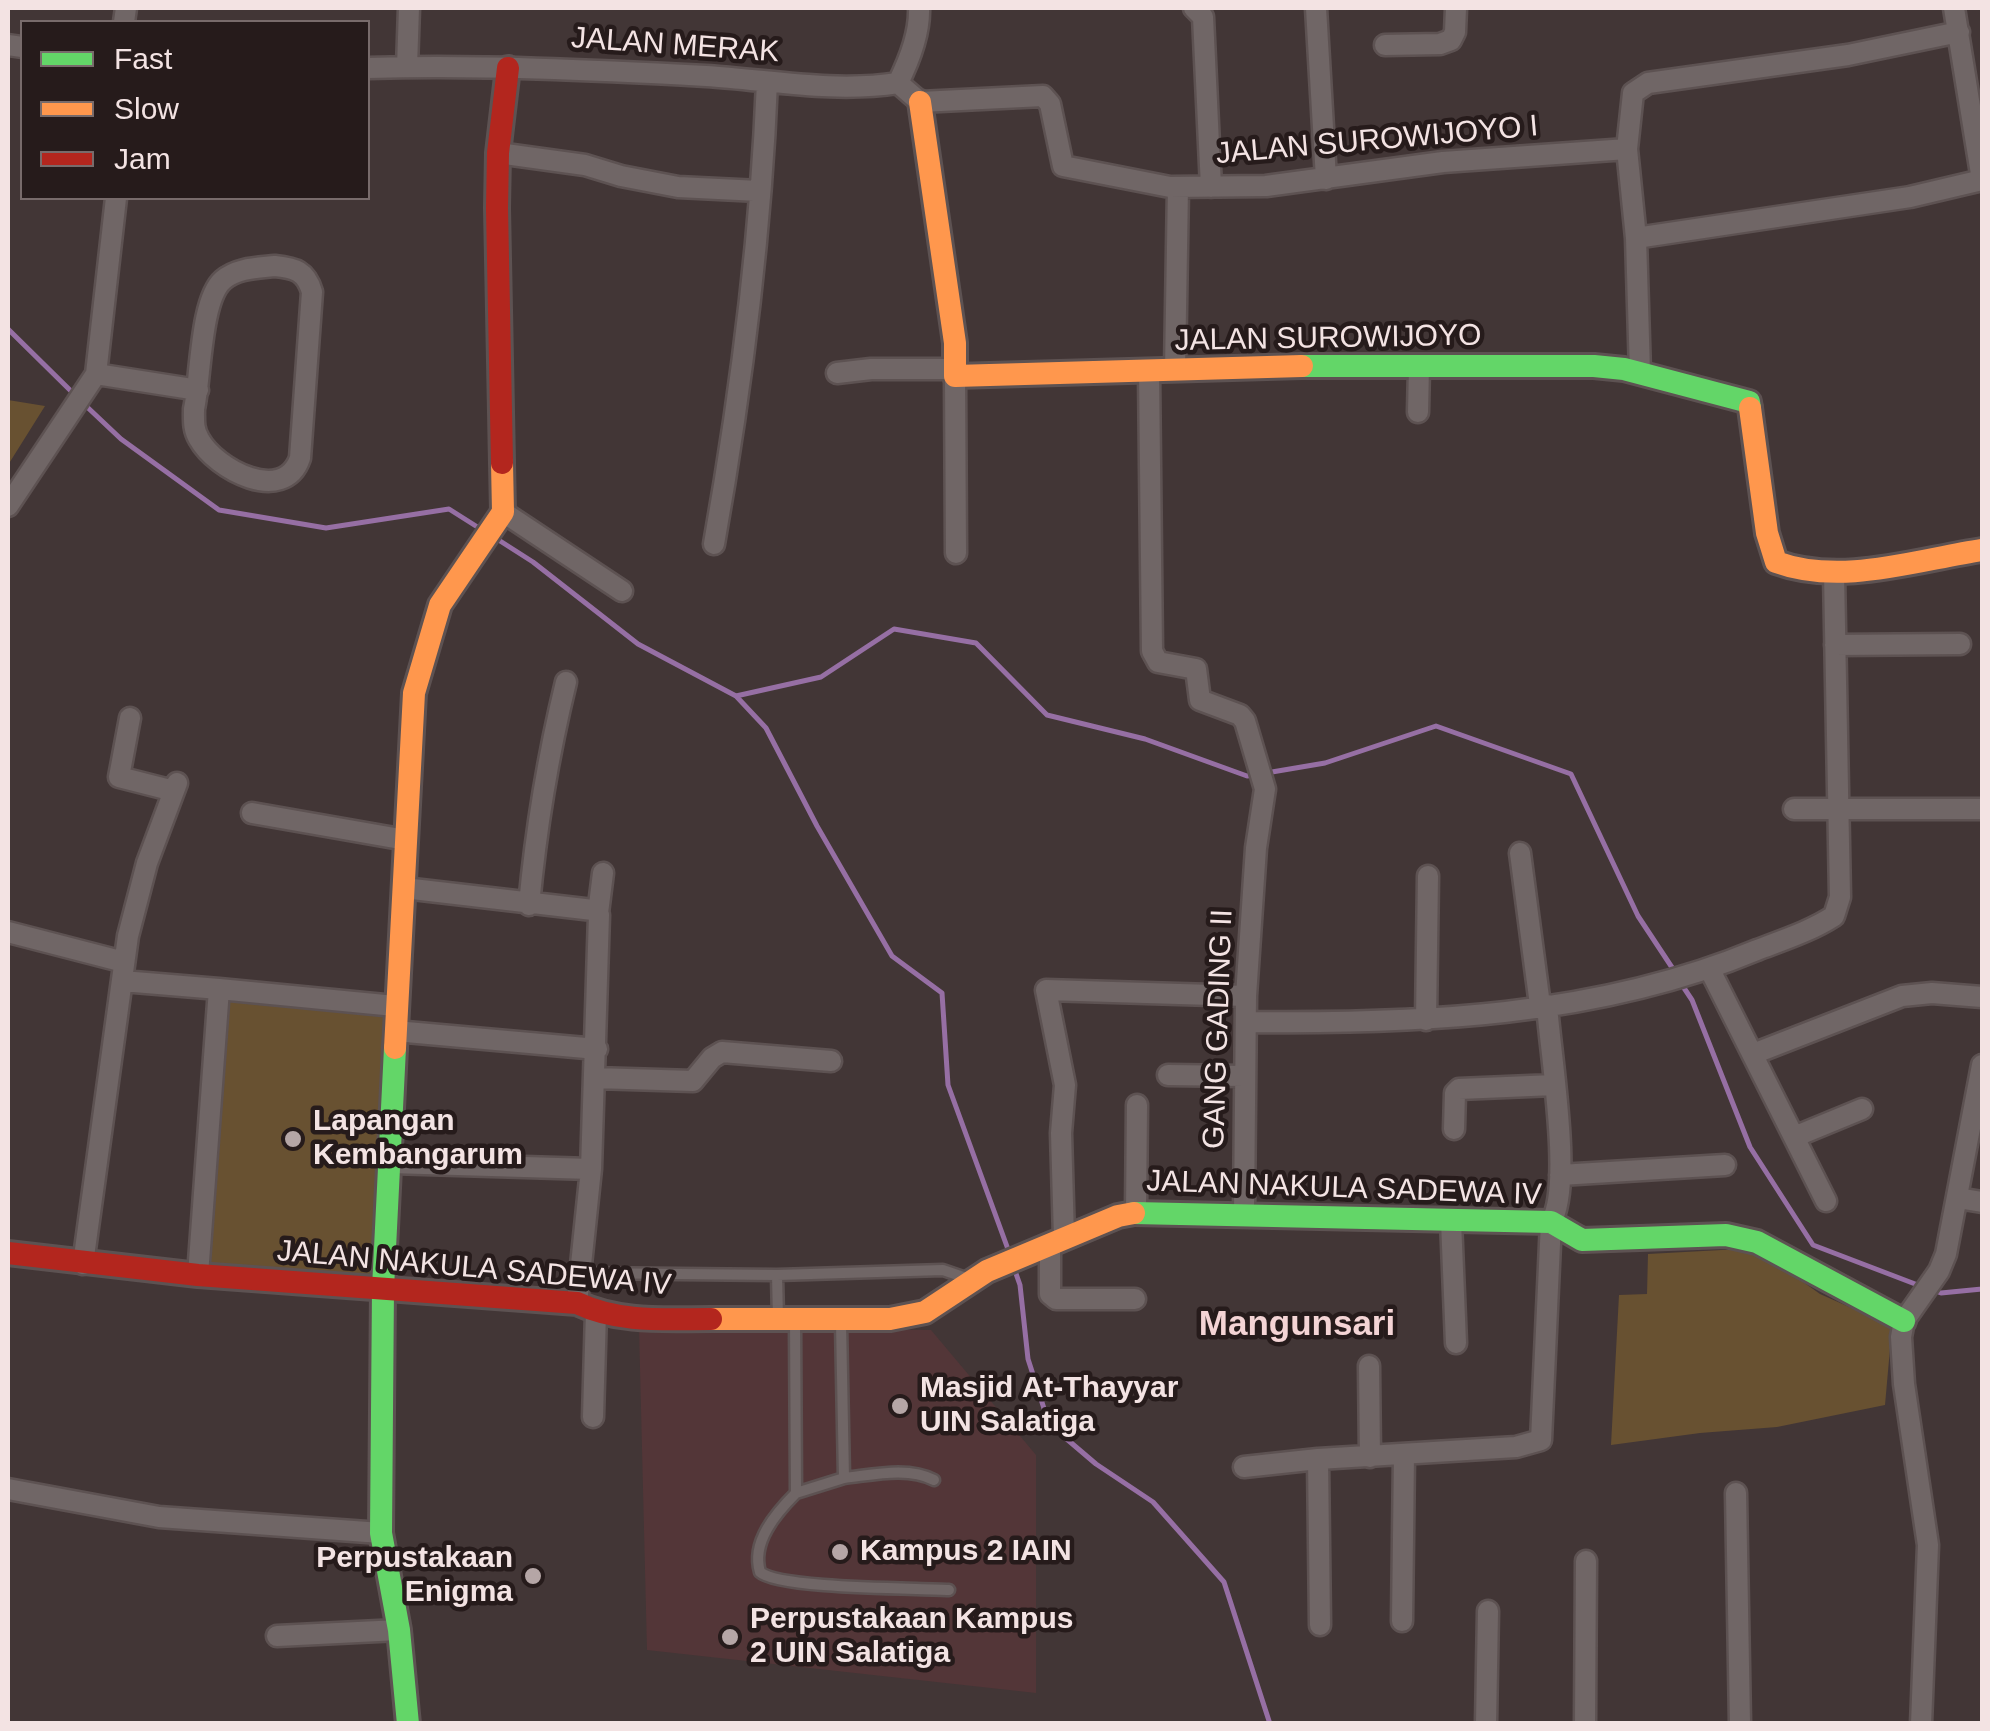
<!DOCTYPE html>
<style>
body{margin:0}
#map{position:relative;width:1990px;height:1731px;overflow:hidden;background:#423636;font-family:Arial,sans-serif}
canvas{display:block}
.frame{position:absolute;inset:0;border:10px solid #f3e3e3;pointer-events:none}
.legend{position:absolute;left:20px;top:20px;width:350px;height:180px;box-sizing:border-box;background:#261b1b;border:2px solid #786b6b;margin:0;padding:12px 18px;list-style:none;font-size:30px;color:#f3e3e3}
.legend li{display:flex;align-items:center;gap:20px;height:50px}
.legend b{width:50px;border:2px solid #786b6b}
</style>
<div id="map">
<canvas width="1990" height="1731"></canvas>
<div class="frame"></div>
<ul class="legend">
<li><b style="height:12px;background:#63d668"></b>Fast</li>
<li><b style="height:12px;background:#ff974d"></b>Slow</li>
<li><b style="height:12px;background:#b3261e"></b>Jam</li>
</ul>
</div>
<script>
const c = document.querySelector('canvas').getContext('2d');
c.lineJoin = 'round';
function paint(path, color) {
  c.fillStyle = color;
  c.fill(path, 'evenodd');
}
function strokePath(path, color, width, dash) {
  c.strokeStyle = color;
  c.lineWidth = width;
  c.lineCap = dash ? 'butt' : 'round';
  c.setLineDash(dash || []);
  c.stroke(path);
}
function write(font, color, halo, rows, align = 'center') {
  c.font = font + ' Arial,sans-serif';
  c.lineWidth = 9;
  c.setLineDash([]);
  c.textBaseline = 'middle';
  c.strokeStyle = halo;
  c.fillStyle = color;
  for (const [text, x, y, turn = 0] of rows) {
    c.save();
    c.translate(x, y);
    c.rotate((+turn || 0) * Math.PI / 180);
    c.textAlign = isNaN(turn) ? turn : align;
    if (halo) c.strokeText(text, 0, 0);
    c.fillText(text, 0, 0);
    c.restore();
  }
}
const built = new Path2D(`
 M639,1327L931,1330L1036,1455V1693L647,1650Z`);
const green = new Path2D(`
 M8,400L45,406L8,465Z
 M224,996L384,1010L373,1281L193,1268Z
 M1740,1249L1763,1253L1820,1294L1892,1326L1885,1405L1777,1427L1700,1433L1611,1445L1619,1295L1647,1294L1648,1254Z`);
const stream = new Path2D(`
 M8,329L77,397
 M85,405L121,439L219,510L326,528L449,509L479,528
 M497,539L533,562L638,644L736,696L821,677L894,629L976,643L1047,715L1145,739L1247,776L1255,775
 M736,696L766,728L817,826L892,956L942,993L948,1085L1009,1252
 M1266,773L1325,763L1436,726L1571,774L1638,916L1675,972
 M1680,982L1692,1000L1750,1147L1813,1245L1923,1287
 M1014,1268L1020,1285L1028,1359L1049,1424L1096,1464L1153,1502L1224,1582L1270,1724
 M1933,1290L1941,1293L1982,1289`);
const lane = new Path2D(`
 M581,1273L777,1275L943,1270L969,1279
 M777,1275L778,1319
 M795,1319L796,1493C776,1513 751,1542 760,1572C778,1589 917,1588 949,1590
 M841,1323L844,1478C872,1475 908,1466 934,1480
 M796,1493L844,1478`);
const street = new Path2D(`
 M1194,8L1203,17L1211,187
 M1316,8L1326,179
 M1954,8L1982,180
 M124,22L126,8
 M8,45L22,47
 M1385,45L1440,44L1451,40L1455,32L1456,8
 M407,67L409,8
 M368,68C481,65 593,70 706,76C770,80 834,93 898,83C909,61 920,32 919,8
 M898,83L920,102L1043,96L1050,104L1063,166L1170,187L1266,186L1443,162L1627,149
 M498,153L585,165L621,176L678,187L759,191
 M1636,238L1910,197L1982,180
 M275,266C295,268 306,271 312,292L300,458C284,505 216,470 199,439C193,429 194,420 194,409C201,378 200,300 223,280C237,268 257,268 275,266Z
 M1175,370L1178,187
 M1149,371L1152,651L1158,662L1196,669L1200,700L1240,715L1245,721L1265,789L1256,848L1246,996L1244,1213
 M837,373L871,369H955
 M1640,373L1636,238L1627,149L1633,93L1648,83L1848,55L1959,32
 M96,374L198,390
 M955,376L956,553
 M1418,412L1419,367
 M8,506L96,374L116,198
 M503,512L622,591
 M714,544C741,392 761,236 767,82
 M1835,645L1960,644
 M130,718L119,777L174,791
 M1794,809H1982
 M252,813L406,840
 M1520,853L1540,1005
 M404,888L593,910L599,915L591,1169L577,1303
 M529,905C536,829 548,756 566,682
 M598,913L603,873
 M8,932L124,962
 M1710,970L1826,1201
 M122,981L219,989L198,1275
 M219,989L395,1006
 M1426,1020L1428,876
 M1247,1022C1419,1024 1596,1017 1757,950C1783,940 1811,931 1834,916L1840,897L1834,573
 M395,1031L597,1049
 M1753,1054L1902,996L1932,993L1982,997
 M1168,1075L1244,1076
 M595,1078L693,1081L712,1058L722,1052L831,1061
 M1454,1129L1455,1093L1459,1089L1554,1085
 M1794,1137L1862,1109
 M391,1163L591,1169
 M1560,1175L1725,1165
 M1958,1198L1982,1202
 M1136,1212L1137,1105
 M1451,1221L1456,1343
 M1064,1238L1061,1133L1065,1085L1046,990L1246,996
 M1050,1245V1294L1056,1299H1135
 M83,1264L128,936L147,863L177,783
 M1369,1366L1370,1457
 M593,1417L596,1312
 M1244,1467L1318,1459
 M8,1489L159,1517L381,1533
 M1736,1493L1740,1724
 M1402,1621L1404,1455
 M1320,1625L1318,1459L1516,1447L1541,1440L1551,1222C1573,1186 1550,1052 1547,1005
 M277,1636L399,1630
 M1486,1724L1488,1611
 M1585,1724L1586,1561
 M1921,1724L1928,1545L1904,1384L1901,1337L1904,1321L1939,1271L1946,1254L1982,1065`);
const fast = new Path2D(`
 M1302,366H1594L1624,369L1749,402L1750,408
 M395,1048L383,1288L381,1533L399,1630L408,1724
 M1134,1213L1551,1222L1582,1240L1726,1235L1757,1242L1904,1321`);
const slow = new Path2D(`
 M920,102L955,343V376L1302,366
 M1750,408L1767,533L1776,562C1841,586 1916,560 1982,550
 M395,1048L414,693L440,605L503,512L502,463
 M711,1319H890L925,1312L987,1271L1118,1216L1134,1213`);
const jam = new Path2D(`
 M502,463L497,208L498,153L508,68
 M8,1253L198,1275L577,1303C619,1323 665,1319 711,1319`);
const markers = [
 [293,1139,10,"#b5a6a6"],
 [900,1406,10,"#b5a6a6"],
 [840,1552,10,"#b5a6a6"],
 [533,1576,10,"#b5a6a6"],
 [730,1637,10,"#b5a6a6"]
];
const streetNames = [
 ["JALAN MERAK",675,46,4],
 ["JALAN SUROWIJOYO I",1377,141,-5],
 ["JALAN SUROWIJOYO",1328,339,-1],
 ["GANG GADING II",1219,1029,-88],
 ["JALAN NAKULA SADEWA IV",1344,1189,2],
 ["JALAN NAKULA SADEWA IV",474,1269,5]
];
const poiNames = [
 ["Lapangan",313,1122],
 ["Kembangarum",313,1156],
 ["Masjid At-Thayyar",920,1389],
 ["UIN Salatiga",920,1423],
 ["Kampus 2 IAIN",860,1552],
 ["Perpustakaan",513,1559,"right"],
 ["Enigma",513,1593,"right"],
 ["Perpustakaan Kampus",750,1620],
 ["2 UIN Salatiga",750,1654]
];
const quarterNames = [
 ["Mangunsari",1297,1325]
];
paint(built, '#533638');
paint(green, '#685131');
strokePath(stream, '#966fa4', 5);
strokePath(lane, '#5d5252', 15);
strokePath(street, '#5d5252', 25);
strokePath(fast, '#5d5252', 28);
strokePath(slow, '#5d5252', 28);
strokePath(jam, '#5d5252', 28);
strokePath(lane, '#706666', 10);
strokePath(street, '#706666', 20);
strokePath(fast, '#63d668', 22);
strokePath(slow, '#ff974d', 22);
strokePath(jam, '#b3261e', 22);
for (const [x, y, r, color] of markers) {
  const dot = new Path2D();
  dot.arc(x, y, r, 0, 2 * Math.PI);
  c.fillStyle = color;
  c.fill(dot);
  strokePath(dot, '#261b1b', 4);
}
write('30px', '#f3e3e3', '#261b1b', streetNames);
write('bold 30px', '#f3e3e3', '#261b1b', poiNames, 'left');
write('bold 35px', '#f4d4d5', '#261b1b', quarterNames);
</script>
